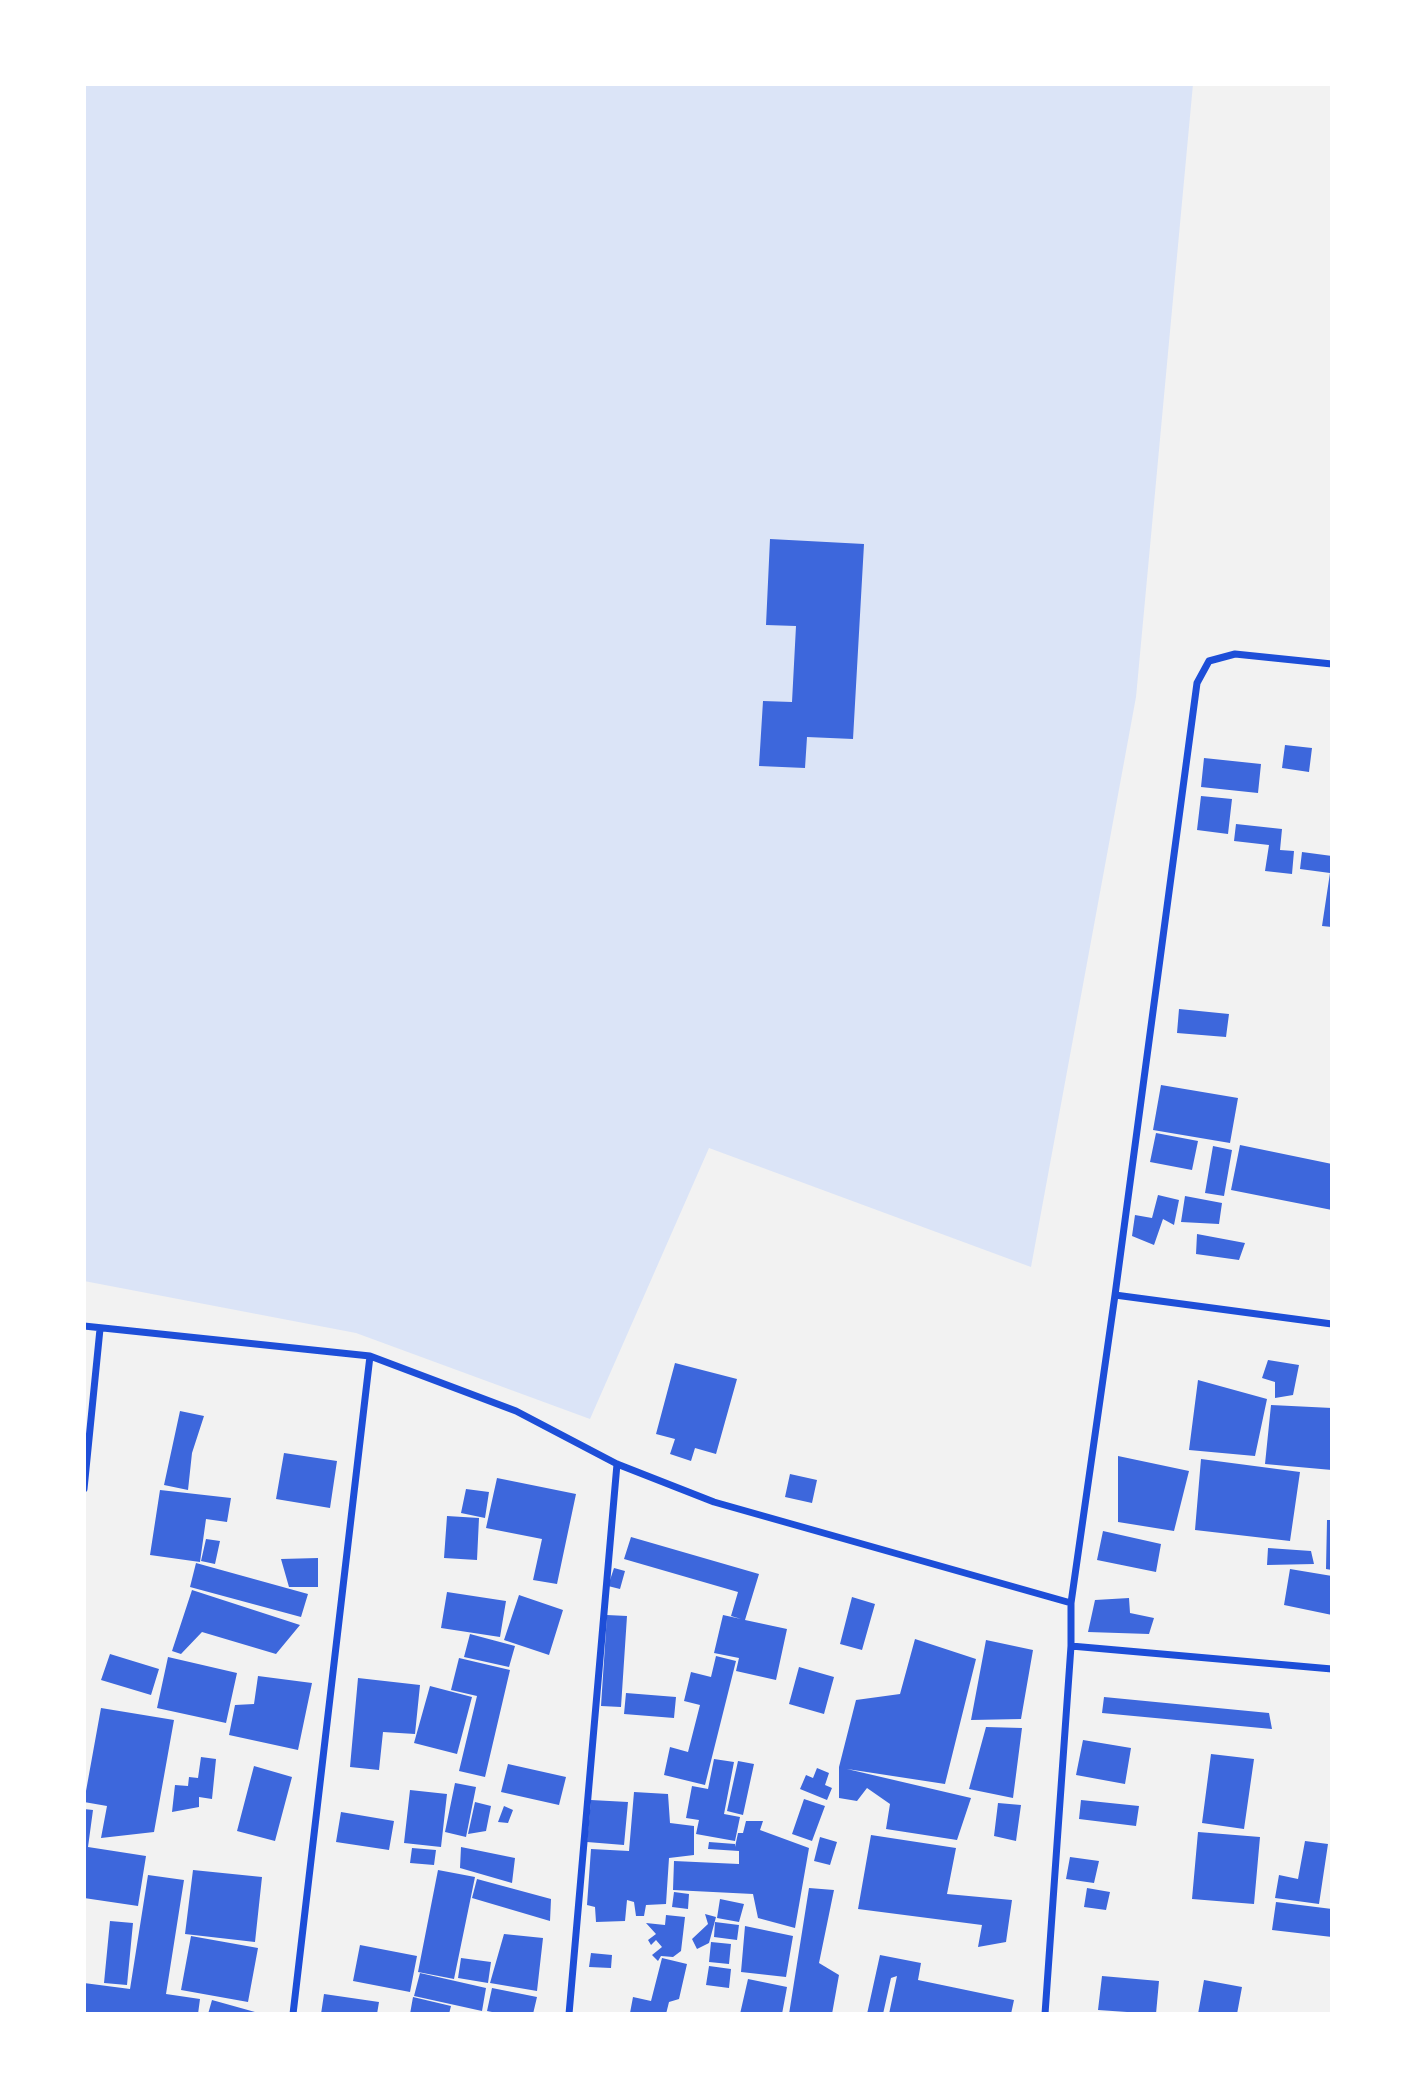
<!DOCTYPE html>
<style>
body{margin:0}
#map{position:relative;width:1416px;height:2098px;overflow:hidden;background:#f2f2f2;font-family:"PT Sans Narrow",sans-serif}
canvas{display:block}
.frame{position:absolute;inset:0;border:86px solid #fff;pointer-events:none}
</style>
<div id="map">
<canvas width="1416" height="2098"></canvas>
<div class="frame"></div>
</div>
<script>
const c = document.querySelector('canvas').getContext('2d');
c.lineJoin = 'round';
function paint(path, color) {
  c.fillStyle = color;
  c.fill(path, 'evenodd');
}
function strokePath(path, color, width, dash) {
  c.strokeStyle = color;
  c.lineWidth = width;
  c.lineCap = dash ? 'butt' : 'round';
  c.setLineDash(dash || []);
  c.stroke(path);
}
const green = new Path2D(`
 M84,84H1193L1136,697L1031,1267L709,1148L590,1419L356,1333L84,1281Z`);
const building = new Path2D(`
 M770,539L864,544L853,739L807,737L805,768L759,766L763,701L792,702L796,626L766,625Z
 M1285,745L1312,748L1309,772L1282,768Z
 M1204,758L1261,764L1258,793L1201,787Z
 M1201,796L1232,799L1228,834L1197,830Z
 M1236,824L1282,829L1280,850L1294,851L1292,874L1265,871L1269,845L1234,841Z
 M1302,852L1332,856V927L1322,926L1330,873L1300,869Z
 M1179,1009L1229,1014L1226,1037L1177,1033Z
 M1161,1085L1238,1098L1230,1143L1153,1130Z
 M1156,1133L1198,1141L1192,1170L1150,1162Z
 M1240,1145L1332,1164V1210L1231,1190Z
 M1213,1146L1232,1150L1224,1196L1205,1193Z
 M1158,1195L1179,1200L1174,1225L1163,1219L1154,1245L1132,1236L1135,1215L1152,1218Z
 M1185,1196L1222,1203L1219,1224L1181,1222Z
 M1197,1234L1245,1243L1239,1260L1196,1254Z
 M1268,1360L1299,1365L1293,1395L1275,1398V1382L1262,1378Z
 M675,1363L737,1379L716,1454L695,1448L691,1461L670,1454L675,1439L656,1434Z
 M1198,1380L1267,1399L1255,1456L1189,1450Z
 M1271,1405L1332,1408V1470L1265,1464Z
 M180,1411L204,1416L192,1453L188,1490L164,1485Z
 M284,1453L337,1461L330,1508L276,1499Z
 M1118,1456L1189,1471L1174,1531L1118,1522Z
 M1201,1459L1300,1472L1290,1541L1195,1530Z
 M790,1474L817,1480L812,1503L785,1497Z
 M497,1478L576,1494L557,1584L533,1580L542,1539L486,1528Z
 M466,1489L489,1492L485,1518L461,1513Z
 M160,1490L231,1498L227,1522L206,1519L200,1562L150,1555Z
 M447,1516L479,1518L477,1560L444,1558Z
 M1327,1520H1332V1570L1326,1569Z
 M1103,1531L1161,1544L1156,1572L1097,1560Z
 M631,1537L759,1574L745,1620L787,1629L776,1680L736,1671L739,1658L714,1653L723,1615L741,1619L731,1616L738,1592L624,1559Z
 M206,1539L220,1541L215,1564L201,1561Z
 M1268,1548L1311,1551L1314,1564L1267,1565Z
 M318,1558V1587H289L281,1559Z
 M196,1563L308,1594L301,1617L190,1587Z
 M614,1568L625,1571L620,1589L608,1586Z
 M1290,1569L1332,1576V1615L1284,1605Z
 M192,1590L300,1625L276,1654L202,1632L181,1654L172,1651Z
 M447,1592L506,1601L500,1637L441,1628Z
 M519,1595L563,1610L549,1655L504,1640Z
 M852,1597L875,1604L862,1650L840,1644Z
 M1129,1598L1130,1613L1154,1618L1149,1634L1088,1632L1095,1600Z
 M607,1615L627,1616L621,1707L601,1706Z
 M470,1634L515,1646L509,1667L464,1657Z
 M915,1639L976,1659L945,1784L847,1769L971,1798L957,1840L886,1829L890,1804L867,1788L857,1801L839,1798V1767L856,1700L900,1694Z
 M986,1640L1033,1650L1021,1719L971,1720Z
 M110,1654L159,1669L151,1695L101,1680Z
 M716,1656L736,1661L705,1785L664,1775L670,1747L688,1752L700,1705L684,1701L691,1672L711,1677Z
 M168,1657L237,1673L226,1723L157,1708Z
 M459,1658L510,1670L485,1777L459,1771L477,1696L451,1690Z
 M799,1667L834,1677L824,1714L789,1704Z
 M258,1676L312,1683L298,1750L229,1735L235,1705L254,1704Z
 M358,1678L420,1685L415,1734L383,1732L379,1770L350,1767Z
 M430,1686L472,1697L457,1754L414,1743Z
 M626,1693L676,1697L674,1718L624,1714Z
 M1104,1697L1269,1713L1272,1729L1102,1713Z
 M101,1708L174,1720L154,1832L101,1838L107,1806L84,1802Z
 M986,1727L1022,1728L1013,1798L969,1789Z
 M1083,1740L1131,1748L1125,1784L1076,1775Z
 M1211,1754L1254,1759L1244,1829L1202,1823Z
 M201,1757L216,1759L212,1799L199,1797V1807L172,1812L175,1785L188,1786L189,1777L198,1778Z
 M714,1759L734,1762L724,1814L740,1817L735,1841L696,1834L699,1820L686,1818L692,1786L708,1789Z
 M738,1761L754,1764L743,1815L727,1811Z
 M508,1764L566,1777L559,1805L501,1792Z
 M254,1766L292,1777L275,1841L237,1831Z
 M817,1768L829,1773L825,1785L832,1788L827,1800L800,1789L806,1775L813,1778Z
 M455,1783L476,1787L466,1837L445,1832Z
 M410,1790L447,1794L441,1847L404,1843Z
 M634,1792L668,1794L670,1823L694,1826V1855L669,1858L666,1904L646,1905L644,1916H636L634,1902L627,1900L625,1921L596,1922L595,1907L587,1905L591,1849L629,1851Z
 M804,1799L825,1806L812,1841L792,1834Z
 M591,1800L628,1802L624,1845L587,1842Z
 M1081,1800L1139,1806L1136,1826L1079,1819Z
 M475,1802L491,1806L486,1831L468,1834Z
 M998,1803L1021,1805L1016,1841L994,1836Z
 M504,1806L513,1810L508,1823L498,1822Z
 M84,1809L93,1810L88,1847L146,1856L138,1906L84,1898Z
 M341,1812L394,1821L389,1850L336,1842Z
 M746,1821H763L760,1830L809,1848L795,1928L758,1918L753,1894L673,1890L674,1861L739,1864V1851L708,1849L709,1842L735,1844V1847L738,1833H743Z
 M1198,1832L1260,1837L1254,1904L1192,1899Z
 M871,1835L956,1848L947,1894L1012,1900L1006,1942L978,1947L982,1925L858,1909Z
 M820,1837L837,1842L830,1865L814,1861Z
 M1305,1841L1328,1844L1319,1904L1275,1898L1279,1875L1298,1879Z
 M461,1847L515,1858L512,1883L460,1868Z
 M412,1848L436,1850L434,1865L410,1863Z
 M1070,1857L1099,1861L1094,1883L1066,1879Z
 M193,1870L262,1877L255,1942L185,1934Z
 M438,1870L475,1877L454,1979L418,1972Z
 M148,1875L184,1880L166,1994L200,1999L198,2014L84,2013V1983L130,1989Z
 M477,1879L551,1899L550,1921L472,1898Z
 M809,1888L834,1890L819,1963L839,1975L832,2014H789Z
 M1087,1888L1110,1892L1106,1910L1084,1907Z
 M674,1892L689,1894L688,1909L672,1907Z
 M720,1899L744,1904L739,1922L717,1918Z
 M1276,1902L1332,1909V1937L1272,1930Z
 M705,1914L716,1917L709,1943L697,1949L692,1939L708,1924Z
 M666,1915L685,1917L681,1951L673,1957L661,1956L658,1961L652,1955L662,1947L656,1940L651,1945L648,1940L656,1934L646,1923L665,1925Z
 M110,1921L133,1923L127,1985L104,1983Z
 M715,1922L739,1925L737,1940L714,1937Z
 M745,1926L793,1936L786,1977L741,1972Z
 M504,1934L543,1938L537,1991L490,1983Z
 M191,1936L258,1948L248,2002L181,1990Z
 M711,1942L731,1944L729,1964L709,1962Z
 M360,1945L417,1956L410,1992L353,1981Z
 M591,1953L612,1955L611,1968L589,1967Z
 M880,1955L921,1963L918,1980L1014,2000L1011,2014H889L897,1976L891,1978L883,2014H867Z
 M461,1958L491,1962L488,1983L458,1978Z
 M662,1958L687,1964L679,1999L669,2002L666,2014L630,2013L633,1997L651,2001Z
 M709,1966L731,1969L729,1988L706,1985Z
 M420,1973L486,1988L482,2011L414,1996Z
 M1102,1976L1159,1981L1156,2014L1098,2010Z
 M748,1979L787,1987L782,2014H740Z
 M1204,1980L1242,1987L1237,2014H1198Z
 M492,1988L537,1997L533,2014H502L487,2011Z
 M324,1994L379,2002L377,2014H321Z
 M413,1997L451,2006L449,2014H410Z
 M212,2000L255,2012L254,2014H208Z`);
const minor = new Path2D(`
 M1115,1295L1332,1324
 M84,1326L370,1356L516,1411L617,1464L714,1502L1071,1603
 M84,1489L100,1329
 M1071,1646L1332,1669
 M293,2014L370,1356
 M569,2014L617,1464
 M1045,2014L1071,1646V1603L1115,1295L1197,683L1209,661L1235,654L1332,664`);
paint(green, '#dbe4f7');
paint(building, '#3d67dc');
strokePath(minor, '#1d4ed8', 7);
</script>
